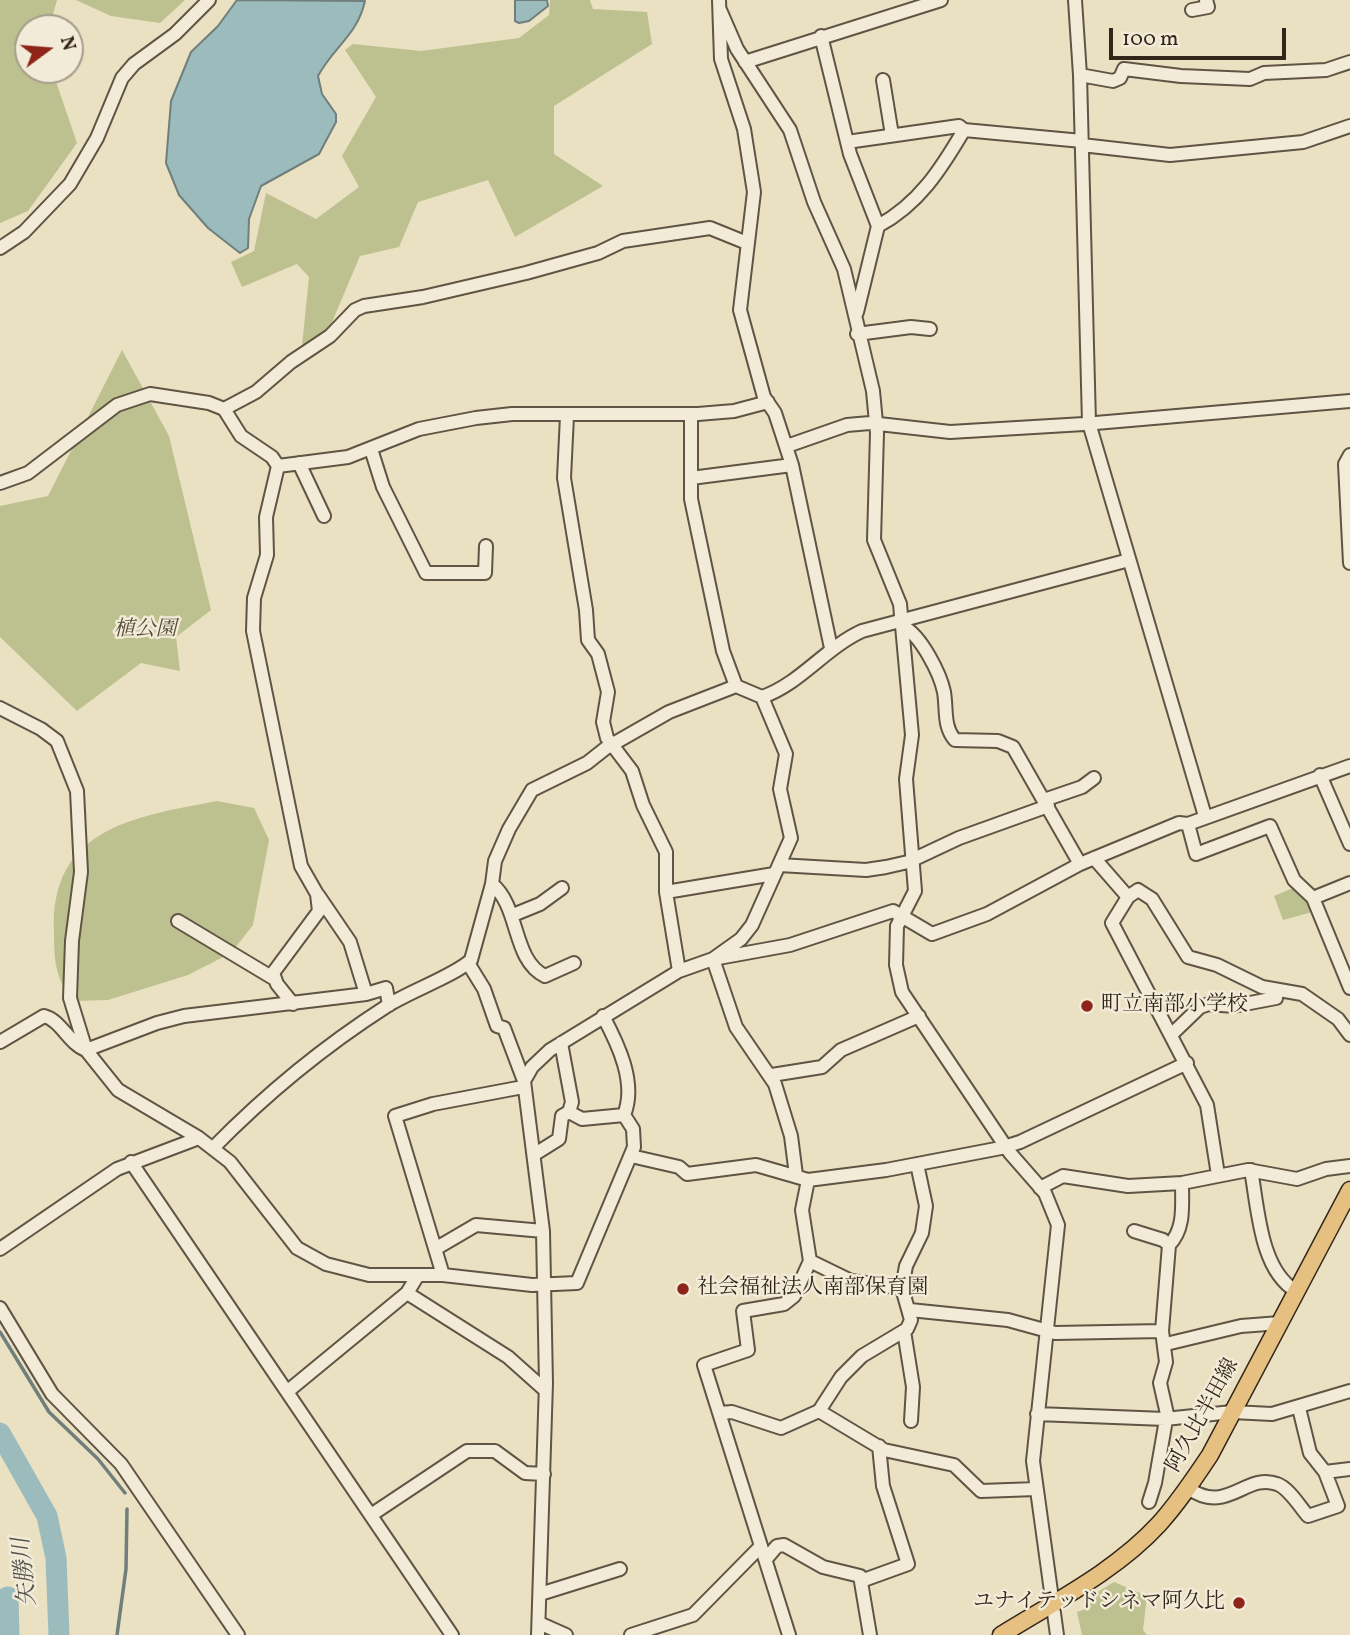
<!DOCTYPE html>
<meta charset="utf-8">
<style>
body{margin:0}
#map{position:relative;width:1350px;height:1635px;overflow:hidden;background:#eae0c2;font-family:Vollkorn,serif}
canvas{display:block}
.north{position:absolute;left:14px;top:14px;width:70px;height:70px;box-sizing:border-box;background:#f1ebd7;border:2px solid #a59c8b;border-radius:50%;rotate:74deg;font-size:19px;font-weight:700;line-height:28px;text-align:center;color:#32251a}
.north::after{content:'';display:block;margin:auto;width:24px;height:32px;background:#8f2418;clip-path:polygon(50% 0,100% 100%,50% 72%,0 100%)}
.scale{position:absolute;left:1109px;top:28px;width:177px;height:32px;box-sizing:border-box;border:4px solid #32251a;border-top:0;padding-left:9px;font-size:21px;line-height:24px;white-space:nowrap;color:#32251a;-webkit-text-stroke:5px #f1ebd7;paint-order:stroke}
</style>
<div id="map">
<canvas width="1350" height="1635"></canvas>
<div class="north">N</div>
<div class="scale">100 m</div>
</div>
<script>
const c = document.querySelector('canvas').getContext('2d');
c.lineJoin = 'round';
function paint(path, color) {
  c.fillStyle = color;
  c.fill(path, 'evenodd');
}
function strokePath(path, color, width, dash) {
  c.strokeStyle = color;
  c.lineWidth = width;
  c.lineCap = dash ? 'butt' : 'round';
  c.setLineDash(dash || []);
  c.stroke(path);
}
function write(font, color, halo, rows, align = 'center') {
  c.font = font + ' Vollkorn,"Noto Serif JP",serif';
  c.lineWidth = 5;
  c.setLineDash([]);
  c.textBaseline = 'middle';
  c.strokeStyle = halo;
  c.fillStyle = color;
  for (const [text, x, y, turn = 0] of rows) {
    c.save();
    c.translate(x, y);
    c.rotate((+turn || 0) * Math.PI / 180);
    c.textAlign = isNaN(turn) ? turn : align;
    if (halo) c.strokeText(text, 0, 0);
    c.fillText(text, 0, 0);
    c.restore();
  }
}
const green = new Path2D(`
 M0,0H57L49,28H28V70H52L77,143L28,211L0,223Z
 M76,0H185L160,23L111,16Z
 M550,0H590L593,9L647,12L652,44L554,106V154L603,186L515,237L488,180L418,202L399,247L360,256L330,327L302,346L309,277L297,264L242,287L231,262L254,251L266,193L316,219L359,187L342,156L376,97L345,50L353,44L421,51L519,38L549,15Z
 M122,350L169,436L211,610L176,637L180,671L141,663L77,711L0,637V506L48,496Z
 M217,801L254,808L269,840L253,925L231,953L188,975L108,1000L75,1001C55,981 54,960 54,932C50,828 134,817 217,801Z
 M1293,888L1307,902L1312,912L1283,920L1274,896Z
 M1114,1582L1147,1596L1143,1630L1147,1635H1082L1077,1612L1091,1607L1088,1598Z`);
const water = new Path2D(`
 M237,0L365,1C357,36 334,46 318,76L322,94L336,114V122L319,154L261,186L249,219L248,248L240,253L208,228L179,195L166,163L171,101L191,52L218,26Z
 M515,0H547L548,6L529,21L519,23L515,21Z`);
const stream = new Path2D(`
 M0,1332L49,1412L98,1459L125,1493
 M0,1603L7,1600L9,1635
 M117,1635L126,1569L127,1509`);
const river = new Path2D(`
 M0,1433L47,1516L56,1558L59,1635
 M0,1601L8,1597L9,1635`);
const minor = new Path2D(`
 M719,0L721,59L744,129L754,192L740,310L764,397L775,413L792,465L831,648
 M1075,0L1080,75
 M720,10L737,49L790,130L814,202L844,269L873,391L877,433L874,540L900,604L912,735L906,779L915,891L897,926L896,965L902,992L1010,1153L1045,1193L1058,1225L1033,1461L1057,1635
 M1192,10L1208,7L1206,0
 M821,36L850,154L878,226L857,312
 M745,62L941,0
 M883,80L892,135
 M847,142L959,126L964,130L1082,141
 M1082,145L1170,155L1303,142L1350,126
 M878,226C919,204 941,169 964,130
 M0,248L24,232L70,184L97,138L122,78L134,64L175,34L209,0
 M857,334L911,327L930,329
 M224,409L256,392L291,362L330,336L355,310L364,306L423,297L526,273L598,253L623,241L710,228L747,243
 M691,414V499L723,651L736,686L762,697C800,684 825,648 862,631L1129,560
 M567,416L564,478L586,610L588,640L598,654L608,692L603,722L607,738L632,771L643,805L666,852V892L679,971
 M787,446L847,425L870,423L950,432L1084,424L1350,401
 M371,449L383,487L426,573H485L486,546
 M1350,455L1345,464L1350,563
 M299,463L324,516
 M278,466L266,517L267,555L254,598L253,631L301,866L317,894L319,911L273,973L277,984L293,1004
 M278,466L348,457L419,429L476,418L512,414H698L734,411L768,402
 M691,478L792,465
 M0,483L28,473L117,405L150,394L209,403L224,409L241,436L272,457L278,466
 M904,627C921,636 940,673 944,692C947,710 943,726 955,740L998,741L1013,747L1080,864
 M762,697L786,754L780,789L791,838L752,925L741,939L713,959L736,1027L775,1084L791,1136L796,1175
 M0,708L41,729L57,741L77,791L81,872L72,941L70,998L86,1050L118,1090L199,1138L230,1162L297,1248L326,1264L369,1275H443L532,1285L577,1283L634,1147L633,1129L624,1115C637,1083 618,1044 603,1016
 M1320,775L1350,844
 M1044,800L1082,787L1094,778
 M1205,816L1089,423L1080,75L1113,81L1120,78L1124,69L1181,76L1250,79L1264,73L1326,70L1350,62
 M1188,824L1196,854L1270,826L1294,880L1313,898L1350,988
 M1094,858L1128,897L1138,890L1152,899L1188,957L1217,965L1262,987L1302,994L1338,1019L1350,1035
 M779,865L866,870L886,867L908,862L959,838L1048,806
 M492,884C520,907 512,960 545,976L574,963
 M666,892L774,874
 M318,895L350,942L366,994
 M1128,897L1112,923L1207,1105L1218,1175
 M1313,898L1350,883
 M513,915L540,904L562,888
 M178,921L273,978
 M468,963L484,989L497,1026L504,1028L524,1081L543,1231L546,1383L538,1635
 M1172,1034L1200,1007L1209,1004L1234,1006L1276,998L1277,990
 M0,1042L44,1016C61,1020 69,1044 86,1050L157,1023L184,1016L366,994L386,988L389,1005
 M561,1043L572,1102L569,1112L582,1119L624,1115
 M772,1075L822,1067L841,1050L919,1016
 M524,1081L532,1067L550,1050L679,971L713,959L790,945L893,911L932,934L987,914L1080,864L1179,823L1188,824L1350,766
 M213,1148C266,1094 323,1047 387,1006C408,992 456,975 471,960L492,884L495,861L509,829L532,790L587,763L606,748L669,712L736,686
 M535,1154L559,1139L562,1116L569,1112
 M631,1156L679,1167L687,1174L756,1165L808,1180L886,1170L1001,1148L1020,1142L1187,1063
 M131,1162L452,1635
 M1251,1170C1258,1208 1260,1270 1296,1291
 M1040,1188L1063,1176L1128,1186L1182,1183L1248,1170L1297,1179L1326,1169L1350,1166
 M1134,1231L1163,1240L1169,1245
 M0,1249L117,1169L199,1138
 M435,1249L476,1225L543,1231
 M810,1261L851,1281L902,1288
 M443,1275L395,1116L433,1104L523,1087
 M407,1293L508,1357L545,1390
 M0,1308L52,1394L121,1464L238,1635
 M910,1310L1008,1320L1055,1333L1162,1331
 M904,1331L913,1387L911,1421
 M1166,1344L1241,1326L1280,1323
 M288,1391L407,1293L418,1275
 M819,1411L884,1450L954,1465L981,1491L1036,1489
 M720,1413L732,1412L781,1428L819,1411L841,1377L862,1356L907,1329L911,1320L902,1288L906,1266L922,1233L926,1206L917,1164
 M1037,1414L1165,1419L1232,1412L1272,1414L1350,1391
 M1325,1472L1350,1469
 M1188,1488C1227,1516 1246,1472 1277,1484C1289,1488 1300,1507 1308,1516L1338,1506L1325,1472L1310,1453L1299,1408
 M1149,1502L1155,1483L1167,1414L1160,1383L1166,1362L1162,1331L1169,1245C1185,1229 1182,1206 1182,1183
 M371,1515L467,1451H495L525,1473L544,1474
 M766,1559L777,1546L784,1545L823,1567L860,1576L870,1635
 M861,1581L908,1564L883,1486L879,1446
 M540,1594L620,1569
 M539,1623L566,1635
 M631,1635L693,1615L761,1546
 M789,1635L704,1365L748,1350L743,1311L784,1304L794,1296L810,1261L802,1210L808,1180`);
const major = new Path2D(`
 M1001,1635C1054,1602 1116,1571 1159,1524C1178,1503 1194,1479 1210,1455L1350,1190`);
const markers = [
 [1087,1006,7,"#8f2418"],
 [683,1289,7,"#8f2418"],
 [1239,1603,7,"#8f2418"]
];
const parkNames = [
 ["植公園",145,631]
];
const poiNames = [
 ["町立南部小学校",1101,1006],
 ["社会福祉法人南部保育園",697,1289],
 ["ユナイテッドシネマ阿久比",1225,1603,"right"]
];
const streetNames = [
 ["阿久比半田線",1204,1416,-61]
];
const waterNames = [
 ["矢勝川",27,1572,-96]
];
paint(green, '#bdc18f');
paint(water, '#9bbbbd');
strokePath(water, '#717f7c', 2);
strokePath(stream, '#717f7c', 3.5);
strokePath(river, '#9bbbbd', 21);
strokePath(minor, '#605444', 16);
strokePath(major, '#32251a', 19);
strokePath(minor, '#f1ebd7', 12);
strokePath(major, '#e5c081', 16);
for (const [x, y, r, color] of markers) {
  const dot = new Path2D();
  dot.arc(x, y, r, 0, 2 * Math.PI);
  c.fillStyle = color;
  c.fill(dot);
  strokePath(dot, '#f1ebd7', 2.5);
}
write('italic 21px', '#554c37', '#f1ebd7', parkNames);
write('21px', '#32251a', '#f1ebd7', poiNames, 'left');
write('21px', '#32251a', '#f1ebd7', streetNames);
write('italic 23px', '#52524b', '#f1ebd7', waterNames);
</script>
